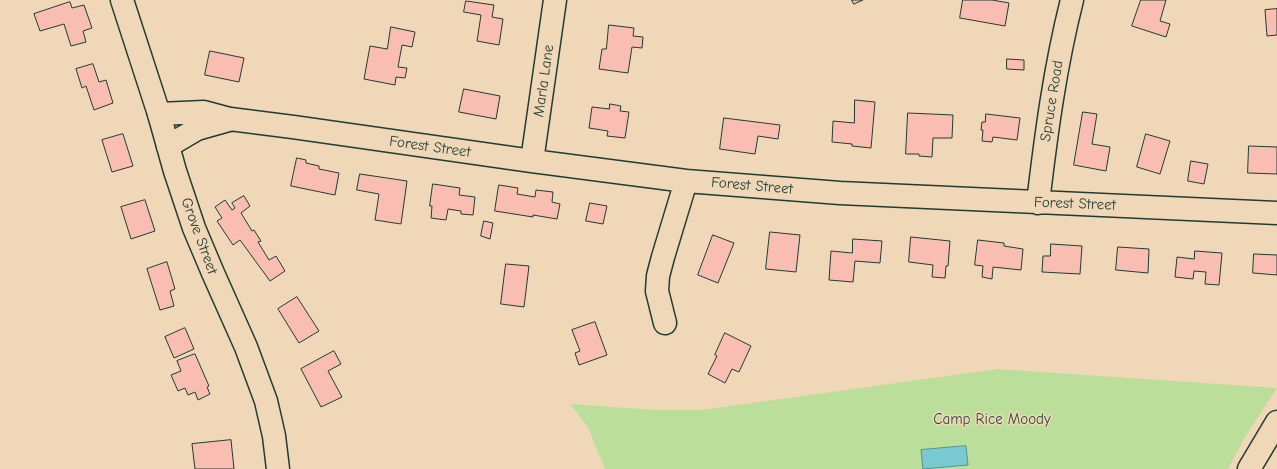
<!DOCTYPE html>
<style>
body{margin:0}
canvas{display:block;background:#efd7b7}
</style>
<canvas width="1277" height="469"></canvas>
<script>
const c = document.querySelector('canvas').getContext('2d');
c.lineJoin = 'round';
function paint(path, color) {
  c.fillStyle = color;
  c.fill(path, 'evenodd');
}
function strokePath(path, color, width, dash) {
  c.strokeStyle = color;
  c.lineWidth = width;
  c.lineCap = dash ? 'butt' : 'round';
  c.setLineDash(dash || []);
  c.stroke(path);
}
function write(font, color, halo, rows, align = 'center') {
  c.font = font + ' "Comic Neue",sans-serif';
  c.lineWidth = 3;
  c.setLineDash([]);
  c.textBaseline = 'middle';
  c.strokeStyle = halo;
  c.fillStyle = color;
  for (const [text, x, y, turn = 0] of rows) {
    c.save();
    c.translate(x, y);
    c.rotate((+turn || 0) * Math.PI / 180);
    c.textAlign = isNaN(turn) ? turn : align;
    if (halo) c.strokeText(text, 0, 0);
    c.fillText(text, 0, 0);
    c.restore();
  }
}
const green = new Path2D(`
 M997,369L1277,388L1245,437L1228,469H605L588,427L570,404L655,410H702Z`);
const water = new Path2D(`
 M966,446L968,465L923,469L921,450Z`);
const building = new Path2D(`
 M852,0H863L854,4Z
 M963,0H992L1009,3L1005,26L960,18Z
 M1141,0H1166L1160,21L1170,24L1166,37L1132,26Z
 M466,1L494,5L492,17L503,19L499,45L477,41L481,15L464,12Z
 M70,2L72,8L84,5L92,28L83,31L86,42L71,46L64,24L40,31L34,14Z
 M1277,9V35L1267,36L1265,10Z
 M609,25L634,28L633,36L643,37L642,48L632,47L628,73L599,69L602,49H606Z
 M391,27L415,32L412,47L402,45L398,67L407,68L405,78L396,77L395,85L364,79L370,46L387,49Z
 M210,51L244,58L239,82L205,75Z
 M1007,59L1024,60V70L1007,69Z
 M93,64L99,82L106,80L113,103L94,110L86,86L82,88L76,69Z
 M464,89L500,96L496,119L459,112Z
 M855,100L875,102L871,148L852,146V144L832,142L833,121L854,123Z
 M610,104L621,106L620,111L629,112L625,138L607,136L608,131L589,128L592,107L609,109Z
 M1083,112L1097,114L1092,144L1110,147L1106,171L1074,165Z
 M908,113L953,115L952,138H933L932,157L919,156V154H906Z
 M986,114L1020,118L1017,140L993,137L992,142L982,141L983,130H981L982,122H985Z
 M724,118L780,125L778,139L758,136L755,154L720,149Z
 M123,134L133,166L112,172L102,140Z
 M1146,134L1170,141L1160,174L1137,167Z
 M1249,146L1277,147V174L1248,173Z
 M297,158L306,160V163L319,166V169L339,173L335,195L291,186Z
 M1191,161L1208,164L1204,184L1188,181Z
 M360,174L407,181L401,224L375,220L379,194L357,190Z
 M433,184L460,188L459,195L475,197L473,215L461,214V211L448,209L446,220L431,218L432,206H430Z
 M499,185L518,188L517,194L535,197L536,190L553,192L552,202L560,204L557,219L533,215V217L495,211Z
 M244,196L250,206L241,213L252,231L254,230L261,241L258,242L269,260L276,256L285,271L270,281L240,240L233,245L217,221L222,218L215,207L225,200L232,210L235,208L232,203Z
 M145,200L155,231L131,239L121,207Z
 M590,203L607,206L603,224L586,221Z
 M484,221L493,223L490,239L481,236Z
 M770,232L800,235L796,272L766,269Z
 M713,235L734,243L718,283L698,275Z
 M911,237L950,241L948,266H946L945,278L932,277L933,265L909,262Z
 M853,239L882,241L880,263L855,261L853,282L829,280L831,251L852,253Z
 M978,240L1004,243V246L1023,249L1021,270L993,267L992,279L982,277L983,266L975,265Z
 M1051,244L1082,246L1080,274L1042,272L1043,256H1050Z
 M1118,247L1149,249L1148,273L1116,270Z
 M1195,251L1222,253L1219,285L1205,284L1206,272L1194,271L1193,279L1175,277L1177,257L1194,259Z
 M1254,254L1277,255V275L1253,273Z
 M167,262L175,289L170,291L174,306L160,310L147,269Z
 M506,264L529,266L524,307L501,304Z
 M297,297L319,331L299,343L278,309Z
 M595,322L607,355L579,365L575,353L580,351L572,330Z
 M185,328L194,349L174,358L165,337Z
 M725,333L751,346L739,372L732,369L725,383L708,374L717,356L715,355Z
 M334,351L341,364L328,371L342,397L321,407L301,369Z
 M195,354L209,386L207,387L210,394L198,400L195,392L188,395L185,388L178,391L171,375L181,371L177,361Z
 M231,440L234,469H195L192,444Z`);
const minor = new Path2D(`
 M159,114L204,112L230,119L293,127L532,161L686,181L840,193L1277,213
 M168,146L197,129L229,120
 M532,161L555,0
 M1038,203C1046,135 1055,67 1072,0
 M665,323L657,291L658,276L663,257L686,181
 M1249,469L1277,422`);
const major = new Path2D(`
 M122,0L159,114L175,171L194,228L213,273L246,347L266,401L274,436L278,469`);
const streetNames = [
 ["Marla Lane",544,81,-82],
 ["Spruce Road",1052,101,-81],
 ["Forest Street",430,147,8],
 ["Forest Street",752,186,5],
 ["Forest Street",1075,204,2],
 ["Grove Street",199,236,70]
];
const parkNames = [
 ["Camp Rice Moody",992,420]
];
paint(green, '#bbdf9a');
paint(water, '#79c9d3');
strokePath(water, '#559193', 1);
paint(building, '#f9beb1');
strokePath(building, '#1f3d34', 1);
strokePath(minor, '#1f3d34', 25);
strokePath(major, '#1f3d34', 25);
strokePath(minor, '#efd7b7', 22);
strokePath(major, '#efd7b7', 22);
write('15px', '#1f3d34', '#efd7b7', streetNames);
write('15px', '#2f4d3e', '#efd7b7', parkNames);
</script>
